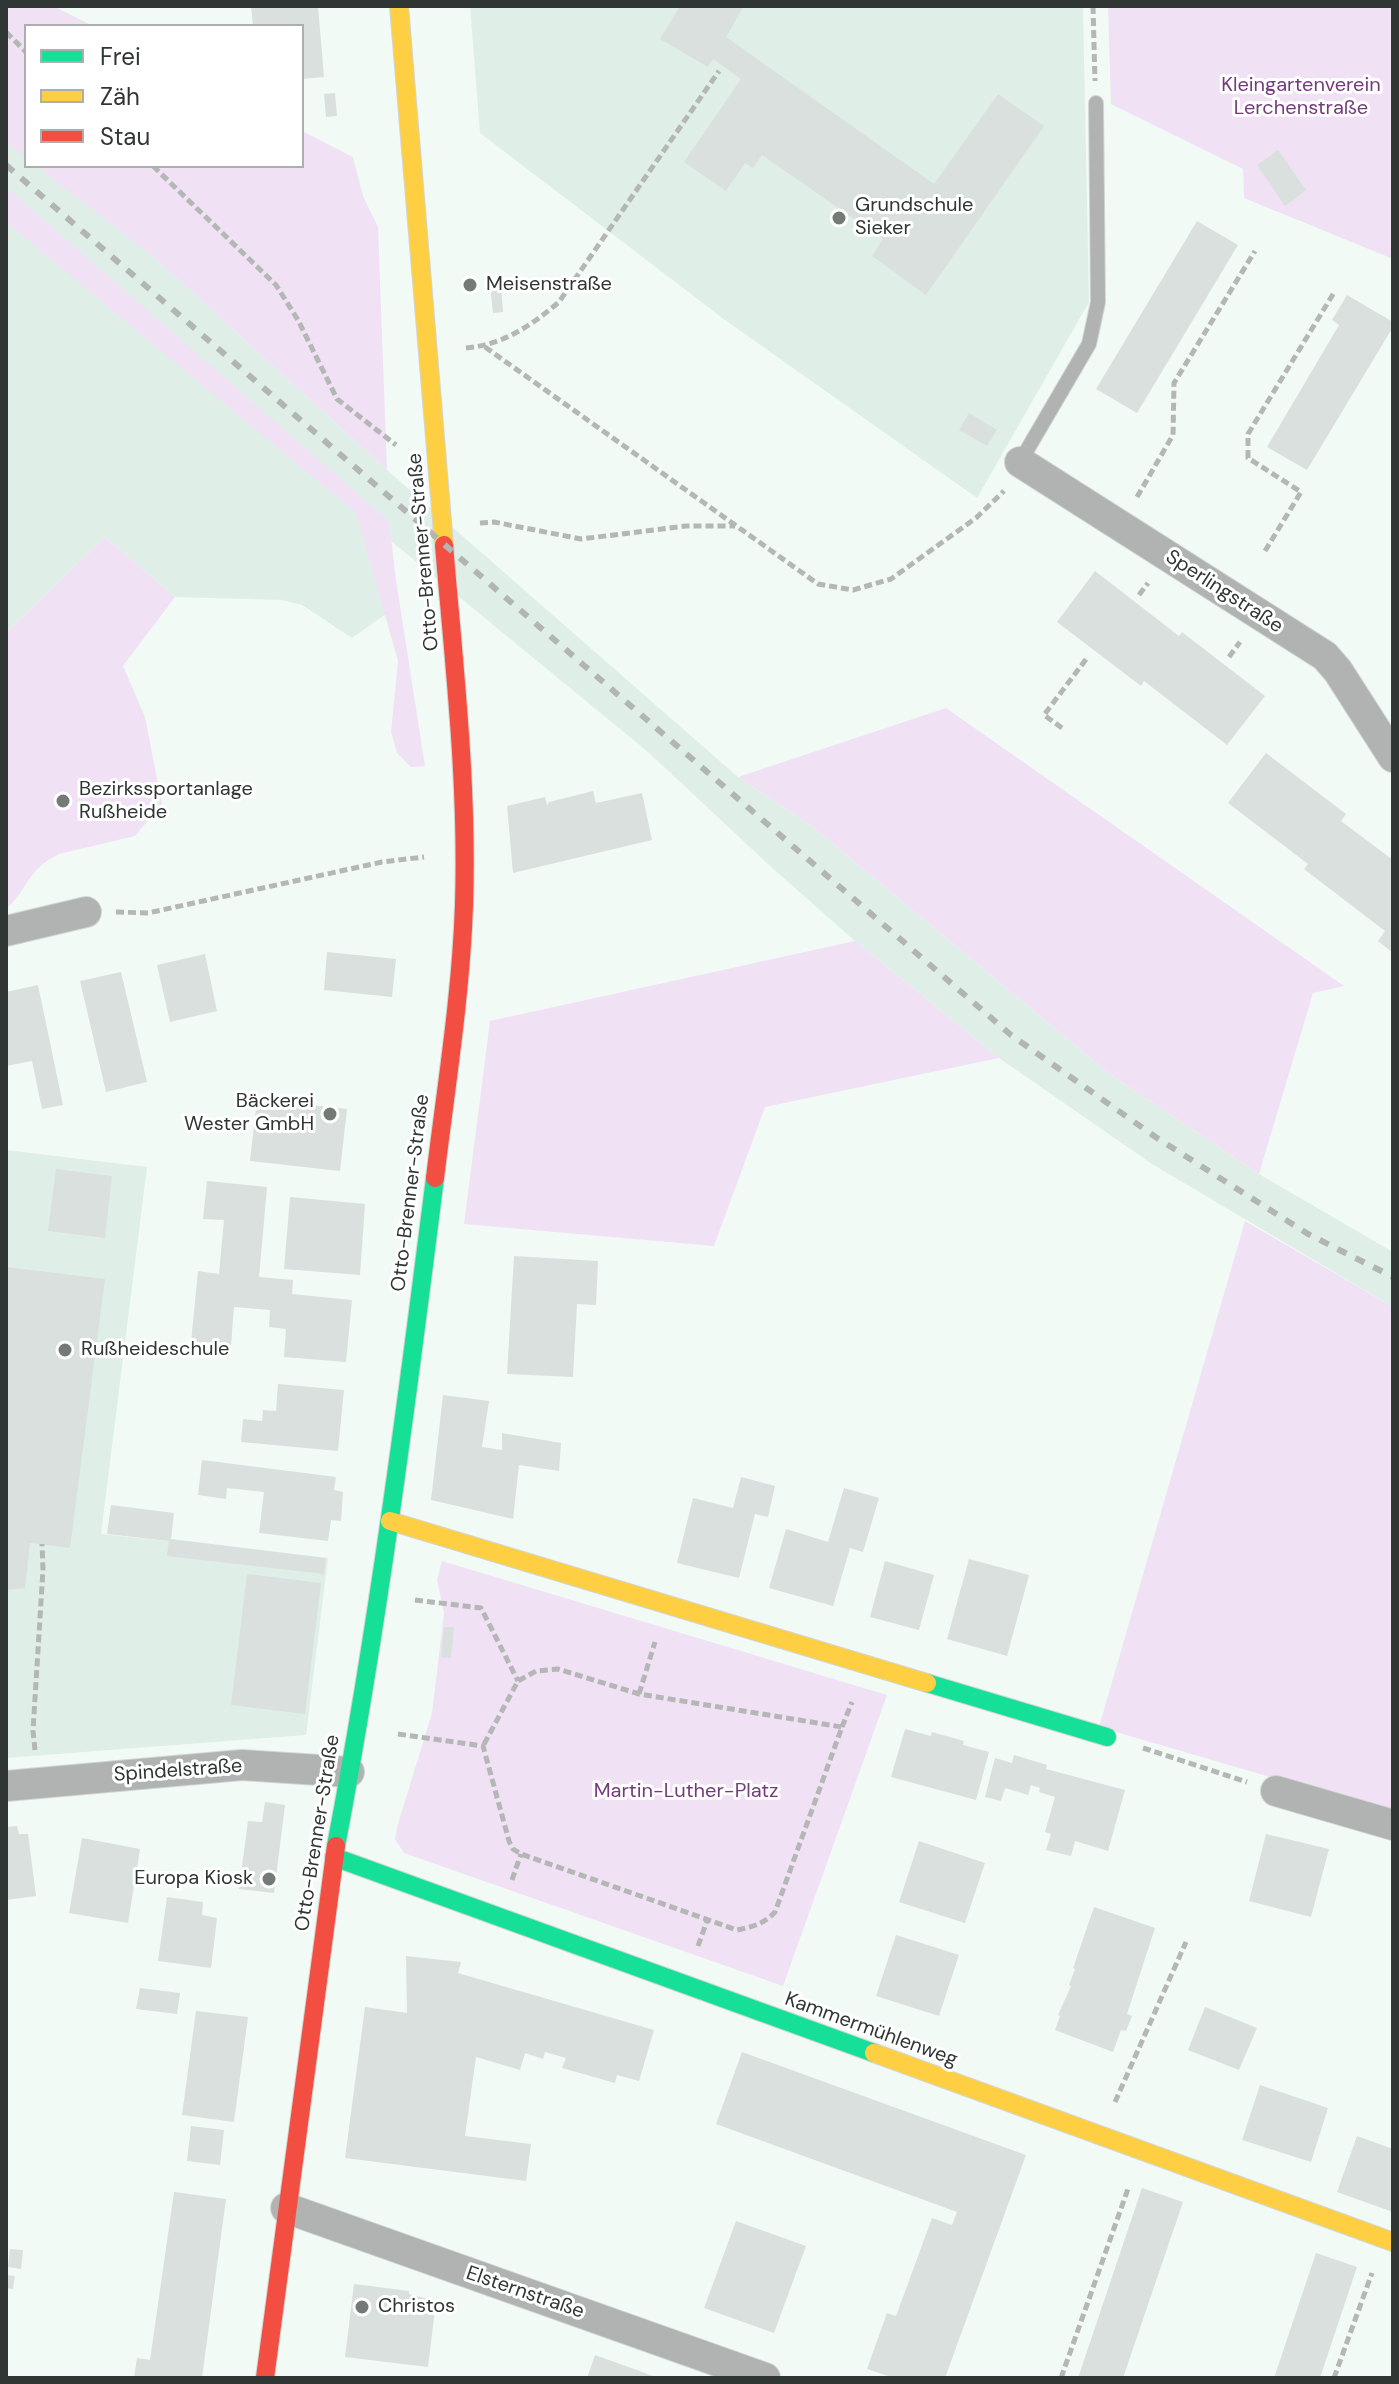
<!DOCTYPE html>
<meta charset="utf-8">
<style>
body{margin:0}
#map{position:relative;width:1399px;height:2384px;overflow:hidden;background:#f2faf6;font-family:"DM Sans",sans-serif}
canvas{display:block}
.frame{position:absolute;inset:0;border:8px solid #303633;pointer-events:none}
.legend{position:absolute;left:24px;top:24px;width:280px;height:144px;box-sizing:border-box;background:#fff;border:2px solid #acafad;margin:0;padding:10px 14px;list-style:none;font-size:24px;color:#303633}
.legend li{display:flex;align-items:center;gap:16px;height:40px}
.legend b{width:40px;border:2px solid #acafad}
</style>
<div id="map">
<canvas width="1399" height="2384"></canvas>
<div class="frame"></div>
<ul class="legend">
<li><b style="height:10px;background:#16e098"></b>Frei</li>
<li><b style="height:10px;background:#ffcf43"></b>Zäh</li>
<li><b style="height:10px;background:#f24e42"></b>Stau</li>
</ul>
</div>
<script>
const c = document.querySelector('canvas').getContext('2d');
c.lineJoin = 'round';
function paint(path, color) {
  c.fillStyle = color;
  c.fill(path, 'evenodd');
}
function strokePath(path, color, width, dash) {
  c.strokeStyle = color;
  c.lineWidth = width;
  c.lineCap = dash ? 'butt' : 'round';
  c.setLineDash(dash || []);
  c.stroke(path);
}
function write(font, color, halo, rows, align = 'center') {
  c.font = font + ' "DM Sans",sans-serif';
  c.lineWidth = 6;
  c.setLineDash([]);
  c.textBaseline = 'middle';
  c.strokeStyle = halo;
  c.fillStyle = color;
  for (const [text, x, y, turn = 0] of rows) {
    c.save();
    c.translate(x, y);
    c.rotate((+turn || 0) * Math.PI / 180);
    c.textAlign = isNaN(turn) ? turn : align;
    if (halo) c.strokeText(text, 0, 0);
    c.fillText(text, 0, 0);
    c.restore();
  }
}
const built = new Path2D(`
 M470,6H1083L1089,302L977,498L725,320L480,133Z
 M6,122L26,140V166H55L387,470L738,777L808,823L1111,1075L1259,1174L1393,1252V1307L1152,1164L999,1058L855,941L770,866L648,752L358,514L386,614L352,638L302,605L281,600L175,597L105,537L6,633Z
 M6,1150L147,1167L101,1534L328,1558L306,1735L6,1758Z`);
const green = new Path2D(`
 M6,6H53L93,26H26V158L6,143Z
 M1108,6H1393V259L1244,198L1243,169L1111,104Z
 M302,131L353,157L363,196L378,227L387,470L155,258L36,166H302Z
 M6,187L389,521L396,580L425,766L411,767L397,753L391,732L398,661L356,513L6,222Z
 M105,537L175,597L123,666L145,717L162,804L135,836L59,854C27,869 28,890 6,909V633Z
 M946,708L1344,986L1313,993L1259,1174L1111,1075L808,823L738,777Z
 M855,941L999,1058L765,1107L714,1246L464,1224L490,1021Z
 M1245,1221L1393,1307V1813L1099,1727Z
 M442,1561L887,1695L783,1986L404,1853L395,1839L398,1824L432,1713L444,1613L437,1580Z`);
const building = new Path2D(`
 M251,6H318L324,77L302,79V26H253Z
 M680,6H744L726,37L934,184L998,94L1044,126L926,295L872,256L883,239L762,155L753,168L745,163L726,191L684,162L741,79L713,59L708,67L660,39Z
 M335,93L337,116L326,117L324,94Z
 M1278,150L1306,190L1285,206L1257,165Z
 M1197,221L1238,245L1137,413L1096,389Z
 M501,284L503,312L493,313L490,285Z
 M1347,295L1393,322V327L1307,470L1267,447L1339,325L1332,320Z
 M969,413L997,430L987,446L959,430Z
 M1095,571L1179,636L1182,632L1265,696L1227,745L1144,681L1141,686L1057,622Z
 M1266,753L1346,814L1341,821L1393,860V953L1378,941L1385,931L1304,869L1308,864L1228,803Z
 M593,791L596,803L642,793L652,840L513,873L507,806L545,797L547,805L549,802Z
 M327,952L396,959L392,997L324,990Z
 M205,954L217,1011L170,1022L157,965Z
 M121,972L147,1082L106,1092L80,981Z
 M38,985L63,1105L42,1109L32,1061L6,1066V992Z
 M257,1099L347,1109L340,1171L250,1161Z
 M56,1169L112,1176L105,1238L48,1231Z
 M207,1181L267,1187L259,1277L293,1280L292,1294L352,1300L346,1362L284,1357L286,1329L269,1327L270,1310L234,1307L231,1345L191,1342L198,1271L219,1274L224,1220L203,1219Z
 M290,1197L365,1204L360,1275L284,1269Z
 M514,1256L598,1261L596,1305L577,1304L573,1377L507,1374Z
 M6,1267L105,1279L70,1548L30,1543L25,1588L6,1590Z
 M278,1384L344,1390L338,1451L241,1442L243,1419L262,1421L263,1410L276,1411Z
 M443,1395L489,1401L482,1447L502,1450V1433L561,1443L559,1471L519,1465L513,1519L431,1500Z
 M202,1460L336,1477L334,1490L343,1492L341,1521L331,1520L328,1541L259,1533L264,1492L227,1488L226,1499L198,1495Z
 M741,1477L775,1486L768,1517L755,1514L739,1578L677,1563L693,1498L733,1508Z
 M844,1488L879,1498L863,1552L850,1548L833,1606L769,1588L786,1529L828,1542Z
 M111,1505L174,1513L171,1539L326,1558L324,1574L167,1556L169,1541L107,1534Z
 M969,1559L1029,1575L1007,1656L947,1639Z
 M885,1561L934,1575L919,1630L870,1617Z
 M247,1574L321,1583L305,1714L231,1705Z
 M444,1627H454L451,1658L441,1657Z
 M905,1729L931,1736L932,1732L964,1741L963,1745L989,1752L976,1800L891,1777Z
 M1014,1755L1047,1765L1046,1769L1125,1790L1108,1851L1075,1841L1071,1856L1046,1850L1051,1834L1045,1832L1055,1797L1039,1792L1040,1788L1031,1785L1028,1795L1005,1788L1001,1801L985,1797L995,1758L1012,1763Z
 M265,1802L285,1805L274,1893L239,1889L248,1821L262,1822Z
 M17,1826L19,1834H28L36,1896L6,1900V1827Z
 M1266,1834L1329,1849L1311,1917L1249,1901Z
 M82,1838L140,1849L128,1923L69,1913Z
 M919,1841L985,1863L965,1923L899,1902Z
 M167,1897L203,1902L202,1915L217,1918L211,1968L158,1961Z
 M1094,1907L1155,1928L1127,2014L1132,2016L1126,2031L1121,2030L1113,2052L1055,2030L1060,2016L1058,2015L1071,1986L1069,1985L1075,1969L1073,1968Z
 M896,1935L959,1955L939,2016L876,1996Z
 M406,1956L461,1962L458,1973L654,2030L639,2081L617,2075L615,2083L562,2068L566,2058L545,2052L543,2059L525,2053L520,2070L476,2057L465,2136L531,2144L526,2181L345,2158L365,2007L407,2013Z
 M140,1988L180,1993L177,2014L136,2009Z
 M1205,2007L1257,2028L1239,2070L1188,2050Z
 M196,2011L248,2017L234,2122L182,2115Z
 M742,2052L1026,2155L945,2378H894L867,2369L887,2313L896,2316L932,2218L952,2225L957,2212L716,2124Z
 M1260,2085L1328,2108L1311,2162L1242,2140Z
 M191,2126L224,2130L220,2165L187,2161Z
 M1357,2136L1393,2149V2212L1337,2192Z
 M1142,2188L1183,2202L1123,2378H1078Z
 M174,2192L226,2199L202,2378H134L137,2358L150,2360Z
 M736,2221L806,2246L774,2333L704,2308Z
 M10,2249L23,2250L21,2269L8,2267Z
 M1316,2253L1357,2267L1320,2378H1274Z
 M6,2275L15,2276L13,2289L6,2288Z
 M354,2284L409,2291V2294L436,2301L428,2367L345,2357Z
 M595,2355L637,2370L658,2378H587Z`);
const path = new Path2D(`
 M1093,6L1095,81
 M6,32L26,52
 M153,166L276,285L298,320L337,399L396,445
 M485,347L818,584L853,590L891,579L976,518L1004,491
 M466,348C503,345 532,325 559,302L719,71
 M1137,497L1173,435L1174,383L1255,251
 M480,523L494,522L581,539L686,526H735
 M1265,551L1301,492L1248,458V434L1335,291
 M1139,595L1148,583
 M1229,657L1240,642
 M1062,728L1044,715L1087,658
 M116,912L148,913L382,862L424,857
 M415,1600L481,1608L518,1681
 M639,1694L655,1642
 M842,1727L852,1702
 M398,1734L483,1746L509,1841L513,1849L521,1854L737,1930C752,1927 764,1924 775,1912L842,1727L639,1694L558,1669L536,1671L518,1681L483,1746
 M1143,1748L1247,1782
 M35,1750L33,1731L43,1569L42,1544
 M512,1880L521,1854
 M698,1946L707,1921
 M1115,2102L1186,1942
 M1061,2378L1129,2186
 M1334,2378L1372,2273`);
const lane = new Path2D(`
 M1020,462L1089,344L1098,302L1096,103`);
const street = new Path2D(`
 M1020,462L1325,656L1338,671L1393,757
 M6,931L86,912
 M6,1786L242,1765L349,1772
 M1276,1791L1393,1825
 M286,2208L765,2378`);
const fast = new Path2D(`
 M927,1683L1107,1737
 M336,1846C378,1625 407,1401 435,1178
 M334,1857L874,2053`);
const slow = new Path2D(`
 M399,6L444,545
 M390,1521L927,1683
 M874,2053L1393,2242`);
const jam = new Path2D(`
 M435,1178C446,1087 461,996 464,905C468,784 454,665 444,545
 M265,2378L336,1846`);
const rail = new Path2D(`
 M6,165L1011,1035L1157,1138L1308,1234L1393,1277`);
const markers = [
 [839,218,8,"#747b77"],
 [470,285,8,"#747b77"],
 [63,801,8,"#747b77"],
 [330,1114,8,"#747b77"],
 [65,1350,8,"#747b77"],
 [269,1879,8,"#747b77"],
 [362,2307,8,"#747b77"]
];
const parkNames = [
 ["Kleingartenverein",1301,86],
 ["Lerchenstraße",1301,109],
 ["Martin-Luther-Platz",686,1792]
];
const poiNames = [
 ["Grundschule",855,206],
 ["Sieker",855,229],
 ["Meisenstraße",486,285],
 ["Bezirkssportanlage",79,790],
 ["Rußheide",79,813],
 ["Bäckerei",314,1102,"right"],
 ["Wester GmbH",314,1125,"right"],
 ["Rußheideschule",81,1350],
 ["Europa Kiosk",253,1879,"right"],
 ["Christos",378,2307]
];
const streetNames = [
 ["Otto-Brenner-Straße",424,552,-95],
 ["Sperlingstraße",1224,592,33],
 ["Otto-Brenner-Straße",411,1193,-83],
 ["Spindelstraße",178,1771,-4],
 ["Otto-Brenner-Straße",318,1833,-81],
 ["Kammermühlenweg",871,2030,20],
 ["Elsternstraße",525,2293,19]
];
paint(built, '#dfefe7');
paint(green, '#f0e2f4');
paint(building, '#dae0dd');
strokePath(lane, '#d0d6d3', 16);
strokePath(street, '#d0d6d3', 32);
strokePath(fast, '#d0d6d3', 20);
strokePath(slow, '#d0d6d3', 20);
strokePath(jam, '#d0d6d3', 20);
strokePath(path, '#b4b7b5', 5, [8, 4]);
strokePath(lane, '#b0b3b1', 14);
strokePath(street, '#b0b3b1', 30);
strokePath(fast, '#16e098', 18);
strokePath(slow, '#ffcf43', 18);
strokePath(jam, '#f24e42', 18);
strokePath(rail, '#b1b5b3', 6, [10, 10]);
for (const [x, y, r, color] of markers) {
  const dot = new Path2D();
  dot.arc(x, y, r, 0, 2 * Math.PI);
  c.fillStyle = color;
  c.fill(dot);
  strokePath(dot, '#fff', 3);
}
write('20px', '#733b7c', '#fff', parkNames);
write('20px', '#303633', '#fff', poiNames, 'left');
write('20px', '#303633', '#fff', streetNames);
</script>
